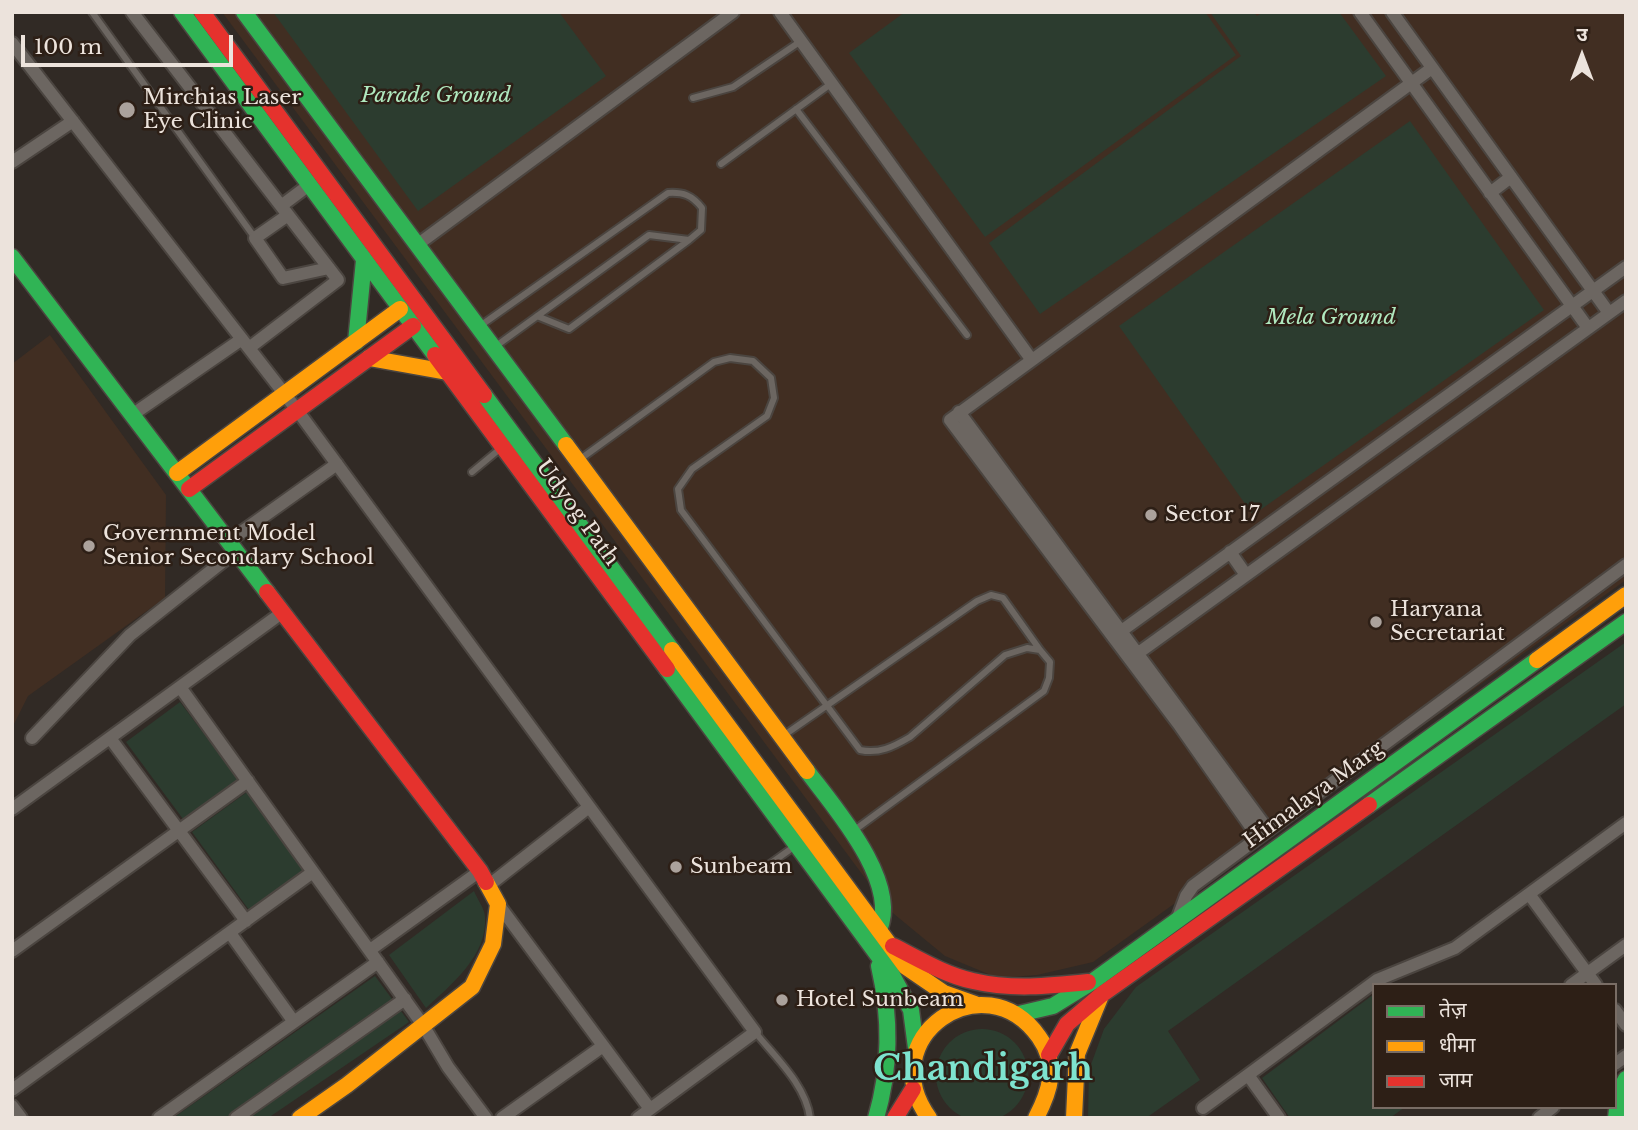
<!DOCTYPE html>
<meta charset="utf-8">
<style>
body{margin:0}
#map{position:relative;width:1638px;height:1130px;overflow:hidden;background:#312a25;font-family:"Libre Baskerville","Noto Sans Devanagari",serif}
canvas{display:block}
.frame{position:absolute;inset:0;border:14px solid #ece3dc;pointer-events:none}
.legend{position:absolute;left:1372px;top:983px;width:245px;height:126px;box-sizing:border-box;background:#2d1f16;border:2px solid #796d65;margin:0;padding:9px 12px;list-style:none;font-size:21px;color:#ece3dc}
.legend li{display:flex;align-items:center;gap:14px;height:35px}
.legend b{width:35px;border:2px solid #796d65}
.north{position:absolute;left:1547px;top:21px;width:70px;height:70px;-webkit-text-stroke:5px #2d1f16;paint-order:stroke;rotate:0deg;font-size:19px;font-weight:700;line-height:28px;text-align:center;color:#ece3dc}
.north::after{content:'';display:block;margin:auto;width:24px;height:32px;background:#ece3dc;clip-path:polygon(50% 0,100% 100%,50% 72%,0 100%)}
.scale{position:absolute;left:21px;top:35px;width:212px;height:32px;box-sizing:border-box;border:4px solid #ece3dc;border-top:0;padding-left:9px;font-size:21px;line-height:24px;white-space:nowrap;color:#ece3dc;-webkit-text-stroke:5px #2d1f16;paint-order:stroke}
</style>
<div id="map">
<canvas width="1638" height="1130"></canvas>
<div class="frame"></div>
<ul class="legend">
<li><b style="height:9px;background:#30b455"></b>तेज़</li>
<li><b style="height:9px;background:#ff9f0a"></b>धीमा</li>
<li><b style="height:9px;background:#e5322d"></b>जाम</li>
</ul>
<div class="north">उ</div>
<div class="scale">100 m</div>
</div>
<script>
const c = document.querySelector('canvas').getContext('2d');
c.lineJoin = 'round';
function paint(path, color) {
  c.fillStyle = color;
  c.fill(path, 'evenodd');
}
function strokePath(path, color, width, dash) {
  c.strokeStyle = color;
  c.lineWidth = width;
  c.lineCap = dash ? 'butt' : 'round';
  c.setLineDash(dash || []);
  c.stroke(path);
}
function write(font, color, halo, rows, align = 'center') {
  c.font = font + ' "Libre Baskerville",serif';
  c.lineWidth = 5;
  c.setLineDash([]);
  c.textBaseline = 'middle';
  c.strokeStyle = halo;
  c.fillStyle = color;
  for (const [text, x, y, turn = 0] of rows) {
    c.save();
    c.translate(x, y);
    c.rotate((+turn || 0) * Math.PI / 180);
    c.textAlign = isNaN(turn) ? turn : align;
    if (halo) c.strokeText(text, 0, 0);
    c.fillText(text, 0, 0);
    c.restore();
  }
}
const built = new Path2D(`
 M222,12H1626V580L1093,962L1037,975L998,978L945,956L888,909Z
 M50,335L166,495L165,598L28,696L12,728V364Z`);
const green = new Path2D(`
 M273,12H559L606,76L418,211Z
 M905,12H1205L1236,55L985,237L849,53Z
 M1210,12H1254L1257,16L1263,12H1339L1386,76L1040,314L989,243L1241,56Z
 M1410,121L1544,310L1253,515L1119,326Z
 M1626,642V704L1168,1031L1200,1080L1146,1118H1088L1089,1070L1104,1029L1136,987Z
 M180,702L238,779L183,819L126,742Z
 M247,792L304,869L249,910L192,832Z
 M474,891C477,899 485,909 485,917C488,955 451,985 426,1008L389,955Z
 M375,976L409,1022L268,1118H173Z
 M1374,994V1107H1405L1390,1118H1290L1262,1078Z
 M936 1075a46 46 0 1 1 92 0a46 46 0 1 1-92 0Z`);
const lane = new Path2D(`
 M92,12L255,238
 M693,98L733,87L801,41
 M796,109L967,335
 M721,164L832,83
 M537,316L569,329L689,240
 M480,326L668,193C683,192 692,195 702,208L701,230L689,240L649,235L496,346
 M579,460L714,362L730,358L753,361L771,378L774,398L767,416L692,469L678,489L681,510L860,750C879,754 893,747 910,737L1005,655L1027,648L1040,650L1050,662L1049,678L1044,691L856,829
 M472,472L501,448
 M783,736L977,601L991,595L1003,598L1040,650
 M767,866L795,846
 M755,1032C775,1057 806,1085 810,1118`);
const street = new Path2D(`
 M132,12L338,280L249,348
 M780,12L1031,359
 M1360,12L1588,328
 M1392,12L1609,313
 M12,43L297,410L755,1032L638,1118
 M12,162L73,121
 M1490,193L1511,177
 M281,206L309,185
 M288,215L255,238L283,278L329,268
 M417,245L733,12
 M959,412L1268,830
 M132,415L242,339
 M229,541L337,464
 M1230,552L1246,575
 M1113,637L1626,267
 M1130,659L1626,301
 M180,687L423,1025L448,1067L486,1118
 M32,738L130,635L236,551
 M110,738L246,921
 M12,809L283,612
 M1258,837L1180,726L950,420L1432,68
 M488,886L589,807
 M1529,894L1596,985
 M498,904L650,1109
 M1177,920L1186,896L1193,886L1626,565
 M230,933L294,1022
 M370,950L480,871
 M12,951L248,781
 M1571,985L1626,945
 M1615,1010L1626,1025
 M1615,1064L1626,1056
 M1248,1075L1279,1118
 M12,1090L313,872
 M12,1106L21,1118
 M1203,1108L1377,980L1455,948L1626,823
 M159,1118L378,962
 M236,1118L405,999
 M502,1118L603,1046
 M1539,1118L1553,1107`);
const fast = new Path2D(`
 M182,12L435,355
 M244,12L566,445
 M12,257L267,592
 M356,342L364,260
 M484,395L672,650
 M667,669L891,973L911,1010L916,1048
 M807,771C835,808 900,882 879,930
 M1369,805L1626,622
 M1019,1014L1053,1006L1092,982L1537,660
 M876,1118C891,1067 891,1018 879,966
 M1616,1118L1619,1092L1626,1079`);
const slow = new Path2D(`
 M369,358L447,372
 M566,445L807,771
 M177,473L400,309
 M672,650L906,967L944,993L975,1004
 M1537,660L1626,595
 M300,1118L347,1085L472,987L493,944L498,904L486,882
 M929,1118C871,1038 984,959 1039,1037C1059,1065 1050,1091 1036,1118
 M1074,1118L1077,1054L1100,998`);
const jam = new Path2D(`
 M202,12L484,395
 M435,355L667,669
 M189,489L413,326
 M267,592L480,871L486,882
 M893,946C919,959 945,975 973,981C1011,990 1050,986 1088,982
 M1049,1055L1067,1024L1101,995L1369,805
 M895,1118L913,1089`);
const markers = [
 [127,110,9,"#aba29c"],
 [1151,515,7,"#aba29c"],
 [89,546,7,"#aba29c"],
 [1376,622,7,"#aba29c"],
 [676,867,7,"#aba29c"],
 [782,1000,7,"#aba29c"]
];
const parkNames = [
 ["Parade Ground",436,96],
 ["Mela Ground",1331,318]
];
const poiNames = [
 ["Mirchias Laser",143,98],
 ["Eye Clinic",143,122],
 ["Sector 17",1165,515],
 ["Government Model",103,534],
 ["Senior Secondary School",103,558],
 ["Haryana",1390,610],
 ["Secretariat",1390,634],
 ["Sunbeam",690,867],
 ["Hotel Sunbeam",796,1000]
];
const streetNames = [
 ["Udyog Path",577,513,54],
 ["Himalaya Marg",1314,795,-36]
];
const townNames = [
 ["Chandigarh",983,1070]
];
paint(built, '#412e22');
paint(green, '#2c3c2f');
strokePath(lane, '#4b4540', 10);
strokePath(street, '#4b4540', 16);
strokePath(fast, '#4b4540', 19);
strokePath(slow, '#4b4540', 19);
strokePath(jam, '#4b4540', 19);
strokePath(lane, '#6c6661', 6);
strokePath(street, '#6c6661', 12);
strokePath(fast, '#30b455', 16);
strokePath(slow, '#ff9f0a', 16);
strokePath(jam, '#e5322d', 16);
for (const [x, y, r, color] of markers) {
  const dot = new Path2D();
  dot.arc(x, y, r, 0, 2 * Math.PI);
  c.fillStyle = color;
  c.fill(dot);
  strokePath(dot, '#2d1f16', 2.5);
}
write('italic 21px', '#b0e9bf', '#2d1f16', parkNames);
write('21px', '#ece3dc', '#2d1f16', poiNames, 'left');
write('21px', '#ece3dc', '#2d1f16', streetNames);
write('bold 35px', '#7ee3cf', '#2d1f16', townNames);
</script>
